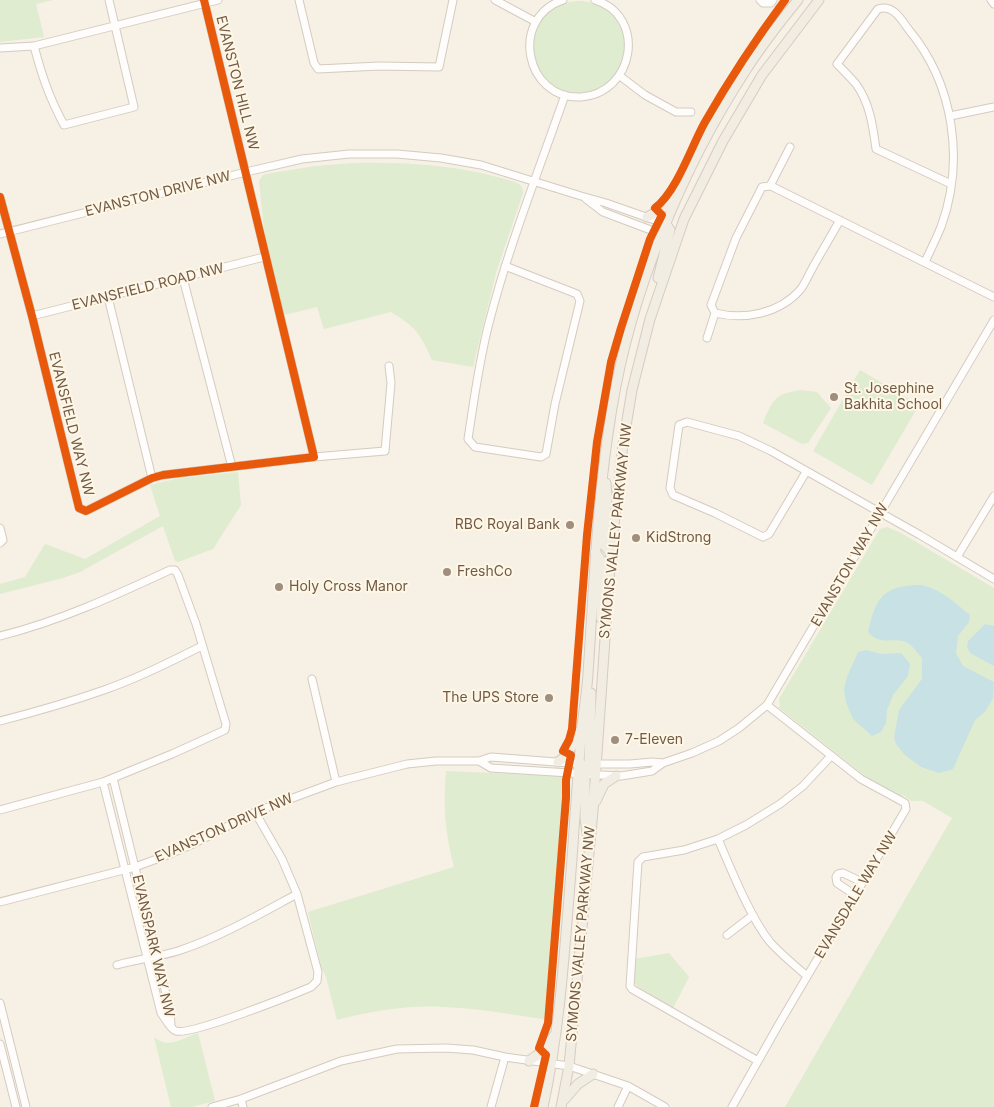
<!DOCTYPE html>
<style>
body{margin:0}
canvas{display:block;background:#f6f0e5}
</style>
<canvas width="994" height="1107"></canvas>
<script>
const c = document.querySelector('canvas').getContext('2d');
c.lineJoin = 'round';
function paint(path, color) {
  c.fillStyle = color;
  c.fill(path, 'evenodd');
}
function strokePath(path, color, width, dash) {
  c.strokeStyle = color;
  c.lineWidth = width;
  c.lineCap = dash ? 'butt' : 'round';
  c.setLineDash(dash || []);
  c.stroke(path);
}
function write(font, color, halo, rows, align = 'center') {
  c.font = font + ' Inter,sans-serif';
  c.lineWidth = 4;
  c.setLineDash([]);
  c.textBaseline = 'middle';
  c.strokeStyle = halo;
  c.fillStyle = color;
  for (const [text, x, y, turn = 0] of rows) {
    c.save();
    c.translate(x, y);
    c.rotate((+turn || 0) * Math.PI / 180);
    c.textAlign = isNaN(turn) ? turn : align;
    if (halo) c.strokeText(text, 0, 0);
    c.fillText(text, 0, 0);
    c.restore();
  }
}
const green = new Path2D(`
 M0,0H53L36,4L44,37L0,42Z
 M533 47a46 46 0 1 1 92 0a46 46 0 1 1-92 0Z
 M355,163C403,162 454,165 501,178C508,180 517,181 522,187L523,193L496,273L473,367L432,360C420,333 416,327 391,312L324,329L317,307L284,315L265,239L259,181L263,175L266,174L315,166Z
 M860,370L919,405L872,485L813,451Z
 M801,390L817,392L831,408L808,443L802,444L763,423C773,399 775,394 801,390Z
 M238,472L241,505L213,549L178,562L175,561L163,526L80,572L63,578L0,594V584L25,577L45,544L85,559L160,516L150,485L180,478Z
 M887,527L901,533L994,588V1107H785L952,818L923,801H911L905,796L899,795L881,786L865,776L778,707L780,706L779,699L877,534L880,529Z
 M446,771L559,776C564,777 569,779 570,785C572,792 568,798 566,804C565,815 564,825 567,835L556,972L549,1020C514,1015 479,1008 443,1007C407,1005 372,1011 337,1020L326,977L321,966L308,912L454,867C445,832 443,806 446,771Z
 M669,953L689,977L673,1008L637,986L633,981L634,959Z
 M198,1033L215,1101L191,1107H171L154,1037C169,1050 182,1038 198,1033Z`);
const water = new Path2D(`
 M920,585C940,588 955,603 970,615L969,622L958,636L956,653L963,666L994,682L993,698L985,712L975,720L953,769L939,773L921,767L904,754L896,744L894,738L899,710L922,679V658C918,654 913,646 908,643C893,636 881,647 868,632C876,597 883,586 920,585Z
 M985,624L994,626V666L970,653L967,647L968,641Z
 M867,650L881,654L901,653L910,664L908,676L893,695L887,710L886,723L881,732L872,736L853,719L846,702L844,689L847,677L858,652Z`);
const minor = new Path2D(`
 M299,0L314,63L318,69L379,66L439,67L453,0
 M495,0L536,22
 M563,0C509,18 525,100 581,97C635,93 647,16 595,0
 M760,0L763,3H771L773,0
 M991,0L994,4
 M34,46C42,76 49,97 64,125L134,107L109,0
 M0,48L34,46L218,0
 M620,76L645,95L676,112H691
 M950,116L994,107
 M770,186L790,147
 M0,197L32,316L79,508L86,511L152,478L163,475L314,457L204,0
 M586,199L603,212L664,235
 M840,220C831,236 822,251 813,267C809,274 805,284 800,290C779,314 744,320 715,313L711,305L736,238L762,187L770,186L773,187L994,297
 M0,234L246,172L302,159L349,154H397L441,158L481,165L581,196L606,203L666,224
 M925,262C930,251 936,239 941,227C965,161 954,84 909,30C901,19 893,4 878,9L837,64C843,70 850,77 856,84C870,103 873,127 876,149L951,184
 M505,266L577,294L580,301L555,404L546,454L541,457L475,447L468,439C474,400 479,361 489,323C509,245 539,170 565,95
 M183,278L232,467
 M108,297L152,478
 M32,316L264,257
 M707,338L715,313
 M314,457L385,451L391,383L389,366
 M806,472L769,534L763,537L715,513L673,495L670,488L679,425L687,422L739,436L771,451L920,535L994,579
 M0,528L3,540L0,543
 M957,557L994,496
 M0,636C60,621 114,596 170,570H175L178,575L196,624L226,724L225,730L172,754L103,782L0,810
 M312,679L336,782
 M0,721C35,712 70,702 104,690C138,678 170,662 202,646
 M479,761L491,768L601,775L621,776L652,771L663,763L692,753L719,741L739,728L767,705L994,320
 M593,764H630L652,762L663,763
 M113,778L170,1010L171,1025
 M103,782L161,1013C165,1018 170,1029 176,1031C190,1036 292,995 311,987L317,981L318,972L297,894L282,859L255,812
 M718,839C731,869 750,917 770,942C781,954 794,965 807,976
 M855,895L837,883L836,877L838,874L843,873L862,882
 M0,902L135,867L165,856L195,843L255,812L336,782L407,764L436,761H479L491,757L582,764
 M727,935L753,915
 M117,965C138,959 158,957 178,951C220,937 258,915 297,894
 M0,1003L26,1107
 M0,1044L16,1107
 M758,1061L632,989L630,986L638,862L643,857L684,850L718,839L746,825L780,804L803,786L831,756
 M241,1099L243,1107
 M212,1107L241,1099L341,1061L397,1049L446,1048L473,1050L505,1057L569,1066L628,1086L665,1107
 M491,1107L505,1057
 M618,1107L628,1086
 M732,1107L779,1024L906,809L905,803L861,779L767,705`);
const major = new Path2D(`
 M647,217L659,211L676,196
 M658,278L670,230L666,224
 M606,483L607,496L604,545L611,553
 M595,552L601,560L602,566L601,618
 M591,693L589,764L590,769L595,775
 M558,762L566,756L580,731
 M579,763L583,767L585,774V818L587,833
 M596,801L604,784L616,776
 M529,1061L543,1051L556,1033
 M564,1100L578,1084L593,1074
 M543,1107C561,1025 565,942 572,859C575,815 578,770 582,726C584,709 587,691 588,674C594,585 597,496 612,408C631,292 682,168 746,70C762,45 780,22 798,0
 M561,1107L569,1066L593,811L611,553L623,444L632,390L650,319L684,219L723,141L762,75L819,0`);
const cycleway = new Path2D(`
 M0,197L32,316L79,508L86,511L152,478L163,475L314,457L204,0
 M534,1107L546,1055L539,1048L548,1023L566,798V780L571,755L563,751L569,740L572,729L587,535L597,442L611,362L621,328L650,239L662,215L655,208C677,191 691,147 705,122C729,80 756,39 785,0`);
const markers = [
 [834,397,5,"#a08e7e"],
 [570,525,5,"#a08e7e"],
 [636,538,5,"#a08e7e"],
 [447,572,5,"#a08e7e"],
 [279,587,5,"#a08e7e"],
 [549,698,5,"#a08e7e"],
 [615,740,5,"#a08e7e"]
];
const streetNames = [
 ["EVANSTON HILL NW",237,83,76],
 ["EVANSTON DRIVE NW",158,194,-14],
 ["EVANSFIELD ROAD NW",148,287,-14],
 ["EVANSFIELD WAY NW",71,424,76],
 ["SYMONS VALLEY PARKWAY NW",616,531,-84],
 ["EVANSTON WAY NW",850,565,-60],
 ["EVANSTON DRIVE NW",224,828,-24],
 ["EVANSDALE WAY NW",856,895,-59],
 ["SYMONS VALLEY PARKWAY NW",581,934,-85],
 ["EVANSPARK WAY NW",153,946,77]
];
const poiNames = [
 ["St. Josephine",844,389],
 ["Bakhita School",844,405],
 ["RBC Royal Bank",560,525,"right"],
 ["KidStrong",646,538],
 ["FreshCo",457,572],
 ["Holy Cross Manor",289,587],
 ["The UPS Store",539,698,"right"],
 ["7-Eleven",625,740]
];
paint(green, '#dfecd0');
paint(water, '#c8e1e5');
strokePath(minor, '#d4cbc1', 9);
strokePath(major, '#d5ccc3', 11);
strokePath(minor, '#fefdfb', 7);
strokePath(major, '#f1ede2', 9);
strokePath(cycleway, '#e8590c', 8);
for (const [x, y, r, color] of markers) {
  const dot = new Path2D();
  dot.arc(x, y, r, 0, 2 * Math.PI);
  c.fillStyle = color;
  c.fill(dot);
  strokePath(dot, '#fff7e5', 2);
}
write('14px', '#725a47', '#fff7e5', streetNames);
write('14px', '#725a47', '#fff7e5', poiNames, 'left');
</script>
